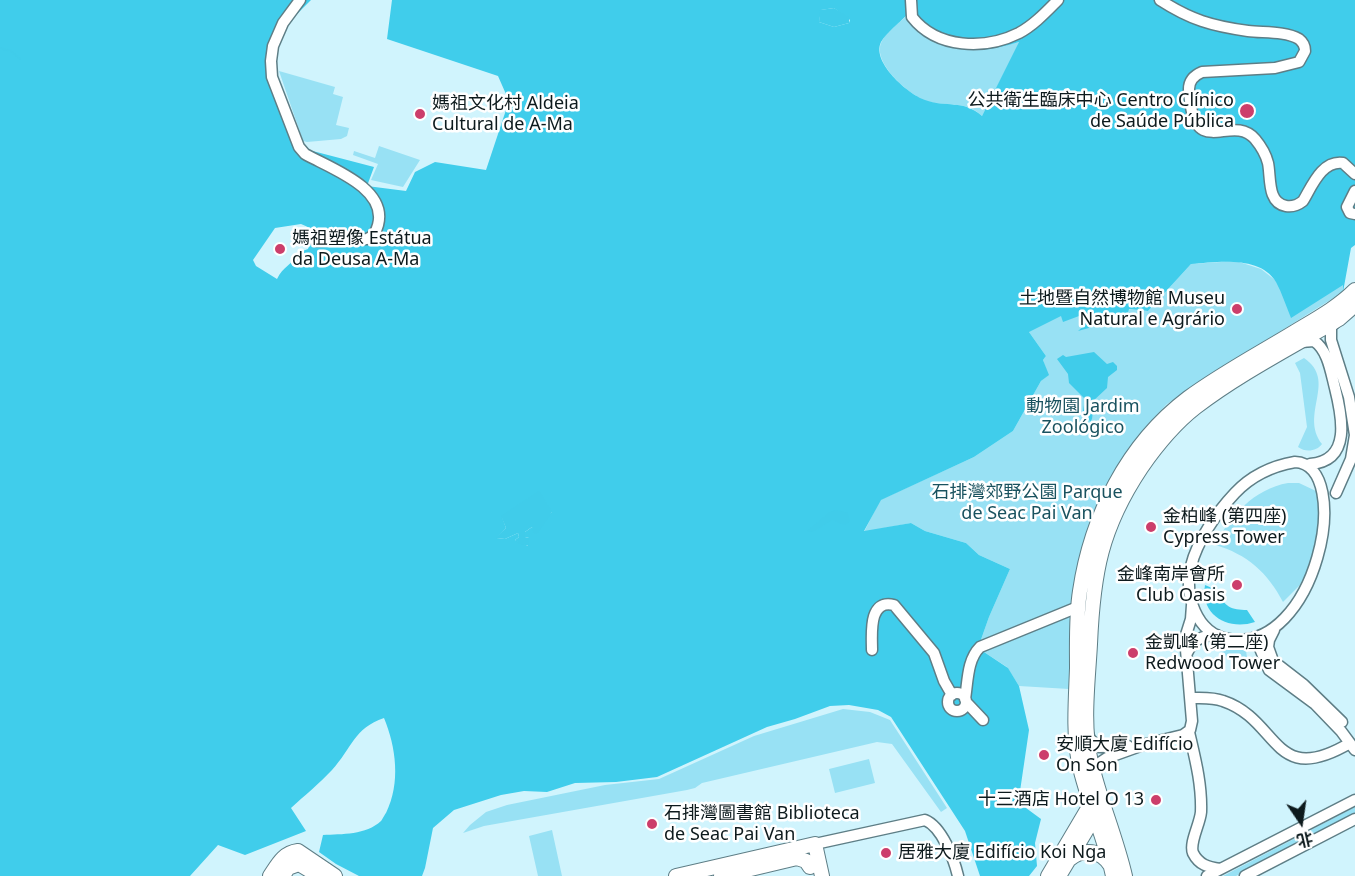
<!DOCTYPE html>
<meta charset="utf-8">
<style>
body{margin:0}
#map{position:relative;width:1355px;height:876px;overflow:hidden;background:#d0f4fd;font-family:"Noto Sans","Noto Sans SC",sans-serif}
canvas{display:block}
.north{position:absolute;left:1271px;top:792px;width:60px;height:60px;-webkit-text-stroke:4px #fff;paint-order:stroke;rotate:167deg;font-size:16px;font-weight:700;line-height:24px;text-align:center;color:#0d1a1d}
.north::after{content:'';display:block;margin:auto;width:21px;height:27px;background:#0d1a1d;clip-path:polygon(50% 0,100% 100%,50% 72%,0 100%)}
</style>
<div id="map">
<canvas width="1355" height="876"></canvas>
<div class="north">北</div>
</div>
<script>
const c = document.querySelector('canvas').getContext('2d');
c.lineJoin = 'round';
function paint(path, color) {
  c.fillStyle = color;
  c.fill(path, 'evenodd');
}
function strokePath(path, color, width, dash) {
  c.strokeStyle = color;
  c.lineWidth = width;
  c.lineCap = dash ? 'butt' : 'round';
  c.setLineDash(dash || []);
  c.stroke(path);
}
function write(font, color, halo, rows, align = 'center') {
  c.font = font + ' "Noto Sans","Noto Sans SC",sans-serif';
  c.lineWidth = 5;
  c.setLineDash([]);
  c.textBaseline = 'middle';
  c.strokeStyle = halo;
  c.fillStyle = color;
  for (const [text, x, y, turn = 0] of rows) {
    c.save();
    c.translate(x, y);
    c.rotate((+turn || 0) * Math.PI / 180);
    c.textAlign = isNaN(turn) ? turn : align;
    if (halo) c.strokeText(text, 0, 0);
    c.fillText(text, 0, 0);
    c.restore();
  }
}
const green = new Path2D(`
 M908,15L968,49L991,48L1020,42L982,116C967,101 948,106 929,102C911,97 870,62 882,41C887,31 899,23 908,15Z
 M279,71L335,87L333,94L343,97L336,125L349,128L347,136L341,139L307,142L303,141Z
 M379,146L420,160L403,187L371,180L378,164L353,155L354,151L375,158Z
 M1236,261L1261,269L1275,280L1343,285V292L1198,383L1167,404L1148,424L1135,443L1083,557L1073,591L1069,689L1019,686L1007,667L978,648L989,617L1010,569L979,555L966,543L925,531L911,523L864,532L880,500L974,457L1013,431L1041,381L1048,375L1043,360L1046,356L1029,332L1007,286L1092,306L1148,311L1191,264Z
 M1304,358C1338,381 1299,414 1322,444C1317,451 1306,453 1298,447L1307,427L1300,373L1295,363Z
 M1288,483H1299L1316,491L1321,499L1326,518L1306,575L1299,586L1283,602C1268,573 1247,554 1215,545C1230,516 1254,489 1288,483Z
 M1205,640C1218,641 1235,642 1246,650L1247,658L1227,657L1220,651L1199,644Z
 M843,709L870,712L890,720L947,808L941,812L892,744L877,742L702,783L695,788L687,790L484,826L463,833L470,825L486,812L507,805L605,785L659,779L754,736Z
 M869,759L875,783L835,793L829,769Z
 M1355,807V814L1236,876H1223Z
 M552,830L562,876H538L529,836Z`);
const forest = new Path2D(`
 M0,0H311L288,23L277,52L274,70L305,149L374,167L367,186L406,191L415,172L435,162L486,170L509,101L498,76L387,39L392,0H1355V245L1351,248L1343,292V285L1291,318C1286,306 1282,293 1276,282C1260,255 1217,262 1191,264L1148,311L1129,309L1124,326H1096L1078,331L1085,325L1079,316L1063,322L1061,316L1029,332L1046,356L1043,360L1049,375L1041,381L1013,431L974,457L881,500L864,531L911,523L925,531L966,543L979,555L1010,569L989,617L978,648L1008,668L1019,686L1029,730L1019,798L1026,808L1041,819L1035,843L1037,866L1029,876H980L965,831L891,717L878,710L849,705L830,706L795,719L767,727L657,777L616,782L575,783L547,792L524,791L501,795L454,810L433,828L425,868L422,876H359L336,864L319,852L323,835C342,834 366,835 381,821C382,820 385,814 386,813C401,783 396,747 384,718C354,728 352,748 332,770C320,783 304,796 291,808L306,831L245,855L218,845L190,876H0ZM834,8L850,20L849,23L834,27L819,22L821,10ZM907,15C915,39 952,50 976,50C991,50 1005,46 1019,42L982,116C963,99 946,108 925,100C908,94 871,62 881,42C887,32 899,23 907,15ZM301,224C309,227 316,231 316,241L310,243L308,249L297,253C292,266 283,266 277,279L256,266L253,260L275,228ZM552,512L534,530L532,527L525,532V537L529,538L528,546L515,540L519,537L518,533L505,539L497,538L506,528L502,517Z`);
const water = new Path2D(`
 M834,8L849,17V23L834,27L819,22L820,10Z
 M1094,352L1107,364L1113,362L1117,366V370L1108,377L1107,388L1092,402L1089,403L1086,410L1093,411L1092,419L1090,422L1087,414L1083,411L1085,399L1069,383L1068,374L1057,359L1063,355L1066,357Z
 M539,491L552,512L537,534L533,533L532,527L525,532V537L529,538V546L520,544L515,540L519,537L518,533L505,539L496,538L506,528L501,516Z
 M837,510L848,513L850,521C843,528 840,522 833,520C824,523 817,534 807,531L830,512Z
 M1205,585L1219,591C1223,607 1232,610 1247,610L1255,622C1228,631 1200,615 1205,585Z`);
const stream = new Path2D(`
 M0,48L11,51L20,59`);
const street = new Path2D(`
 M300,0L283,23L273,46L271,61L272,77L299,147L305,154C330,168 388,188 378,225C376,232 374,236 367,239L316,241
 M911,0L912,17C937,49 985,50 1019,33C1034,25 1046,12 1058,0
 M1160,0C1191,20 1212,26 1248,31C1263,33 1285,31 1299,39C1303,42 1305,46 1305,51L1299,62L1275,68L1202,72C1195,75 1189,80 1189,89C1189,95 1190,101 1191,107C1199,155 1233,114 1255,139C1260,145 1266,155 1268,163C1271,177 1267,203 1286,206C1292,207 1298,205 1303,201C1312,186 1322,160 1343,163L1355,174
 M1355,191L1347,207L1350,213L1355,214
 M1301,342L1314,341C1328,350 1331,373 1335,388C1342,416 1352,461 1310,464
 M1295,462C1355,464 1317,655 1228,639C1196,633 1184,595 1191,566C1197,541 1217,512 1235,493C1251,476 1272,466 1295,462Z
 M1336,493L1351,459L1355,435L1349,397L1331,340V327L1337,321
 M1274,630L1269,640L1268,647L1273,661L1304,685L1342,722
 M1249,639L1259,646L1269,670L1315,704L1341,731L1355,750
 M872,650C872,634 868,599 894,605L934,653L944,681L952,695
 M1187,653C1193,640 1202,635 1217,635
 M948 702a9 9 0 1 1 18 0a9 9 0 1 1-18 0Z
 M1191,698C1202,698 1213,697 1223,701C1280,720 1272,789 1350,743
 M965,699C968,681 967,660 980,647L1078,607
 M966,702L983,720
 M1189,732C1195,758 1202,784 1201,812C1200,824 1189,843 1193,853C1199,865 1208,867 1220,869
 M1088,734L1090,739L1099,747L1128,746
 M1095,776L1098,764L1107,758L1146,744L1183,735L1190,730L1192,721L1185,638L1191,619L1192,605
 M815,844L925,820C942,827 954,859 958,876
 M1207,876L1355,800
 M1245,876L1355,819`);
const secondary = new Path2D(`
 M1070,859C1083,848 1101,850 1110,865
 M270,876C278,864 283,853 298,851L335,876
 M283,876L288,868L299,864L319,876
 M676,876L815,844L822,876
 M721,876L797,858L806,861L810,867
 M1048,876L1090,805
 M1059,876L1098,811
 M1113,876C1105,837 1087,801 1079,763C1073,732 1076,699 1077,668C1077,643 1076,616 1080,591C1091,517 1127,444 1188,398C1222,373 1260,353 1296,331C1316,319 1338,307 1355,290
 M1125,876C1116,837 1100,801 1091,762C1082,725 1088,682 1090,644C1093,573 1101,528 1141,468C1157,445 1174,424 1196,407C1239,374 1292,347 1339,319L1355,305`);
const markers = [
 [1247,111,8,"#cc3e6b"],
 [420,114,6,"#cc3e6b"],
 [280,249,6,"#cc3e6b"],
 [1237,309,6,"#cc3e6b"],
 [1151,527,6,"#cc3e6b"],
 [1237,585,6,"#cc3e6b"],
 [1133,653,6,"#cc3e6b"],
 [1044,755,6,"#cc3e6b"],
 [1156,800,6,"#cc3e6b"],
 [652,824,6,"#cc3e6b"],
 [886,853,6,"#cc3e6b"]
];
const poiNames = [
 ["公共衛生臨床中心 Centro Clínico",1234,101,"right"],
 ["de Saúde Pública",1234,122,"right"],
 ["媽祖文化村 Aldeia",432,104],
 ["Cultural de A-Ma",432,125],
 ["媽祖塑像 Estátua",292,239],
 ["da Deusa A-Ma",292,260],
 ["土地暨自然博物館 Museu",1225,299,"right"],
 ["Natural e Agrário",1225,320,"right"],
 ["金柏峰 (第四座)",1163,517],
 ["Cypress Tower",1163,538],
 ["金峰南岸會所",1225,575,"right"],
 ["Club Oasis",1225,596,"right"],
 ["金凱峰 (第二座)",1145,643],
 ["Redwood Tower",1145,664],
 ["安順大廈 Edifício",1056,745],
 ["On Son",1056,766],
 ["十三酒店 Hotel O 13",1144,800,"right"],
 ["石排灣圖書館 Biblioteca",664,814],
 ["de Seac Pai Van",664,835],
 ["居雅大廈 Edifício Koi Nga",898,853]
];
const parkNames = [
 ["動物園 Jardim",1083,407],
 ["Zoológico",1083,428],
 ["石排灣郊野公園 Parque",1027,493],
 ["de Seac Pai Van",1027,514]
];
paint(green, '#98e1f4');
paint(forest, '#40cdeb');
paint(water, '#40ccea');
strokePath(stream, '#40ccea', 2);
strokePath(street, '#5e7e86', 13);
strokePath(secondary, '#5e7e86', 16);
strokePath(street, '#fff', 10);
strokePath(secondary, '#fff', 14);
for (const [x, y, r, color] of markers) {
  const dot = new Path2D();
  dot.arc(x, y, r, 0, 2 * Math.PI);
  c.fillStyle = color;
  c.fill(dot);
  strokePath(dot, '#fff', 2);
}
write('18px', '#0d1a1d', '#fff', poiNames, 'left');
write('18px', '#19525f', '#fff', parkNames);
</script>
